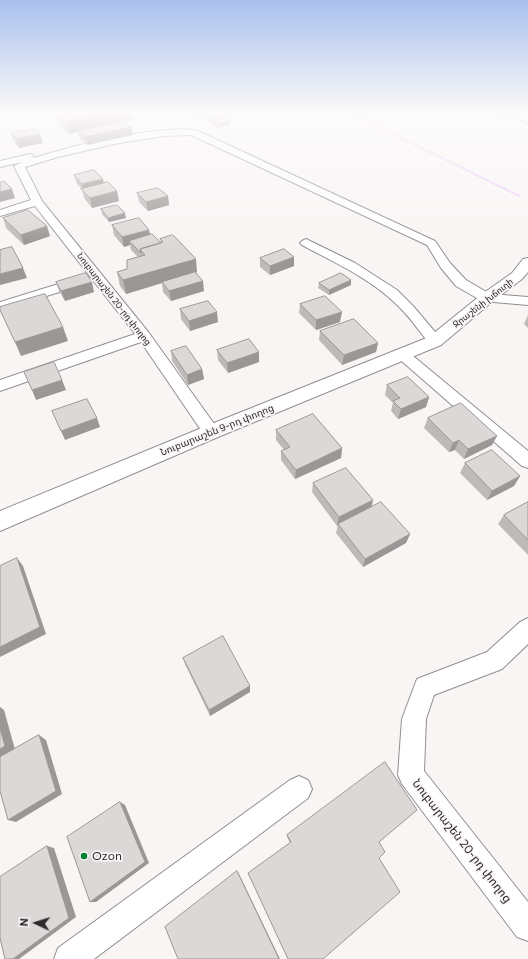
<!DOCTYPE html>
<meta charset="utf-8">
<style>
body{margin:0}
#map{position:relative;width:528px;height:959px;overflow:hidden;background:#f9f5f5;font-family:Commissioner,sans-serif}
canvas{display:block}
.north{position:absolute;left:16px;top:903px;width:40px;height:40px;-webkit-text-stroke:3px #f9f5f5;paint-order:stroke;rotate:274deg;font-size:11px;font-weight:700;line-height:16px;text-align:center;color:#2c2a2a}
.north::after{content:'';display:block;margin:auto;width:14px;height:18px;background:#2c2a2a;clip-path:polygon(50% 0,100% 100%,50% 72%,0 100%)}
</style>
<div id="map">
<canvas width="528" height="959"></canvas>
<div class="north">N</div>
</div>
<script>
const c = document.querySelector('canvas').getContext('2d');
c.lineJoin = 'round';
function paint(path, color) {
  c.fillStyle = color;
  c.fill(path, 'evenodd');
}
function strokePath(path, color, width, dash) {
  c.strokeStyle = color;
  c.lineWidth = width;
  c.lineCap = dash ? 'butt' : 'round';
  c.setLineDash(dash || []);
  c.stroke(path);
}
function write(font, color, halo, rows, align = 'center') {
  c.font = font + ' Commissioner,"Noto Sans Armenian",sans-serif';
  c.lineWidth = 3.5;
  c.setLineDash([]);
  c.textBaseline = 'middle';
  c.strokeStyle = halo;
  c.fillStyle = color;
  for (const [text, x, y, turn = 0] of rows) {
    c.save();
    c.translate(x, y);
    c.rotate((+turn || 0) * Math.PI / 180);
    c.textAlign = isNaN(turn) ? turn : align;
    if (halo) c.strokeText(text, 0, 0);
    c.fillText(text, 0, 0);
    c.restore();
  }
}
const stream = new Path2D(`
 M346,112H350L522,196L519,197Z`);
const street = new Path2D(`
 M499,112H512L528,117V123Z
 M183,129L196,130L435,241L450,263L466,280L490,294L528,297V305L482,301L456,286L441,268L427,245L191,135L163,136L114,144L58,157L25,167L42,201L149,333L217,428L219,432L217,436L211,438L205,436L141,342L0,391V380L135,334L35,206L0,216V210L31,200L14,166L22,162L0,167V161L30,154L33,155L34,158C82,143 133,131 183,129Z
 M306,239L355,263L397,290L414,307L440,338L442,341L440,344L435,346L430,344C418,330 408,314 394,302C368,277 333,262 302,245L300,243L302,241Z
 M81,277L86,278L87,281L86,284L0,310V302Z
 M402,349L407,351L528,451V468L522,466L397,357L395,354L397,351Z
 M528,618V644L502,669L434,695L426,719L424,771L528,902V941L517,937L402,784L398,775L402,719L417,679L487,652L520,622Z
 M299,776L308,780L312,789L308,798L94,959H54L58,948L290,780Z`);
const secondary = new Path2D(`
 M528,258V272L522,279L493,301L441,345L218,437L0,531V511L204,427L429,337L481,295L512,273L523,259Z`);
const wall = new Path2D(`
 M55,112L132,120L125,121L133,135L87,145L80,139L78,132L69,134L58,124Z
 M189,112H209L195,116Z
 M208,119L230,125L217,128L209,123Z
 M11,133L43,143L19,148L14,142Z
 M74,175L104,183L117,191L119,201L92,208L84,198L82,189L77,184Z
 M137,193L168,196L169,205L148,211L139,202Z
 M101,209L126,218L109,222L102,214Z
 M3,218L50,236L24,245L6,228Z
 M112,225L149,230L150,235L161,243L160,239L197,272L196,273L204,291L171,301L163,292L162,283L126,294L120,286L117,272L127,269L138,257L131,250L130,245L124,247L114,235Z
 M294,257V266L270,275L260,267V258Z
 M56,282L94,292L65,301L59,291Z
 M319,283L351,285L329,295L318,288Z
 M300,304L340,322L316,330L299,313Z
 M180,309L218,322L190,331L181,319Z
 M528,315V328L524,324Z
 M320,331L378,343L376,352L342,365L319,340Z
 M217,350L259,362L228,373L218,360Z
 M171,351L202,369L204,379L188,385L172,361Z
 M387,385L429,397L426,407L398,419L391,411L393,403L385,395Z
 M428,418L497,436L492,445L464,459L455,450L449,452L424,428Z
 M276,430L342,448L341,458L295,479L281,460V451L284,450L276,440Z
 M465,463L520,476L514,486L487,500L460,473Z
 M313,483L371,507L410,534L406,543L363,567L336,533L338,525L337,526L312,492Z
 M528,502V555L498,524L504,515Z
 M183,658L250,686V692L210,716L185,664Z
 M287,835L379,842L290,843L287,837Z`);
const shadedWall = new Path2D(`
 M112,112H130L132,120L69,134L66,122Z
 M195,112H209L195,116Z
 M230,121V125L217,128V124Z
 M131,127L133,135L87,145L85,137Z
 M40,134L43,143L19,148L16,139Z
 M103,179L105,188L84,193L82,184Z
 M12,189L15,198L0,202V192Z
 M117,191L119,201L92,208L90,198Z
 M168,196L169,205L148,211L146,202Z
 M125,213L126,218L109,222L108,218Z
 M47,226L50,236L24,245L21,235Z
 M149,230L151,239L129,241L130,245L124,247L122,237Z
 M294,257V266L270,275V266Z
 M196,259L197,272L162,283V282V283L126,294L123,280Z
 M23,268L27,278L0,285V274Z
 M351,280V285L329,295V290Z
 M203,281L204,291L171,301L169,291Z
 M92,282L94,292L65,301L61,291Z
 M217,312L218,322L190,331L189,321Z
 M342,312L340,322L316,330V320Z
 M63,327L68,341L21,356L15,342Z
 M378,343L376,352L342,365L344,355Z
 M259,352V362L228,373L227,363Z
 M202,369L204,379L188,385L187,375Z
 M62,380L66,390L36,400L32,390Z
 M429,397L426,407L398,419L401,409Z
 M97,418L100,427L65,440L61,431Z
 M497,436L492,445L464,459L468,449Z
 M459,440L455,450L449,452L453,443Z
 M342,448L341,458L295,479L296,470Z
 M520,476L514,486L487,500L492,491Z
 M373,500L371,509L338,524L337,526L339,517Z
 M410,534L406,543L363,567L365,559Z
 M17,558L23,566L46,634L0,657V647Z
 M250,686V692L210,716L209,710Z
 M0,707L4,710L16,753L0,762Z
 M39,735L46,740L62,794L16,822L8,820Z
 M120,802L125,805L149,863L96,902H90Z
 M47,846L54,848L76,917L19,959H13Z
 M237,871L238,872L280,959H279Z`);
const building = new Path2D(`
 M55,112H112L66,122Z
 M221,116L230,121L217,124L208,119Z
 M124,121L131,127L85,137L78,131Z
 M36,129L40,134L16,139L11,133Z
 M94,170L103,179L82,184L74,175Z
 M4,181L12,189L0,192V183Z
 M108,182L117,191L90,198L81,189Z
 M158,188L168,196L146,202L137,193Z
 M117,205L125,213L108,218L101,209Z
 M28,210L47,226L21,235L3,218Z
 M139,218L149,230L122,237L112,225Z
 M152,234L161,243L140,249L141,253L129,241Z
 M173,235L196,259L123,280L117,272L127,269V260L145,255L140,249L163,242L160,239Z
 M12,247L23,268L0,274V250Z
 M284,249L294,257L270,266L260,258Z
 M195,272L203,281L169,291L162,282Z
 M86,273L92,282L61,291L56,282Z
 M341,273L351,280L329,290L319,283Z
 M45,294L63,327L15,342L0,310V307Z
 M325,296L342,312L316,320L300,304Z
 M208,301L217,312L189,321L180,309Z
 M354,319L378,343L344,355L320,331Z
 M249,339L259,352L227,363L217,350Z
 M186,346L202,369L187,375L171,351Z
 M54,362L62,380L32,390L24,372Z
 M408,377L429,397L401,409L393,401L400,398L387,385Z
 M87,399L97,418L61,431L52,411Z
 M461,403L497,436L468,449L459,440L453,443L428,418Z
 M313,414L342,448L296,470L281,451L290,447L276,430Z
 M492,450L520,476L492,491L465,463Z
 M346,468L373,500L339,517L313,483Z
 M381,502L410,534L365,559L338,524Z
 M528,502V540L504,515Z
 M17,558L40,627L0,647V566Z
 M223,636L250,686L209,710L183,658Z
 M0,728L5,746L0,749Z
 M39,735L56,791L8,820L0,791V757Z
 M385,762L417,810L379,842L385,852L379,858L400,892L323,959H288L248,873L291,842L287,835Z
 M120,802L145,862L90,902L67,837Z
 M47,846L69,918L13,959H5L0,938V877Z
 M237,871L279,959H178L165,927Z`);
const markers = [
 [84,856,4,"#077e35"]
];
const farStreetnames = [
 ["Նուբարաշեն 20-րդ փողոց",114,299,52],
 ["Ջրաշենի խճուղի",483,303,-38]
];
const streetNames = [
 ["Նուբարաշեն 9-րդ փողոց",217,430,-22]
];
const nearStreetnames = [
 ["Նուբարաշեն 20-րդ փողոց",462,841,52]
];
const nearPoinames = [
 ["Ozon",92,856]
];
paint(stream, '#ecd1f6');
strokePath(street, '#928e8e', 2);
strokePath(secondary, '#928e8e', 2);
paint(street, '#fff');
paint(secondary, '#fff');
paint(wall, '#bdbab9');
paint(shadedWall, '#9a9796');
paint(building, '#dcd8d7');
strokePath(building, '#9a9796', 1);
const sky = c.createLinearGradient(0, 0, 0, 246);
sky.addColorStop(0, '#a9c0ee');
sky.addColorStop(0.46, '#fcfafa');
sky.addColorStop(1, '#fcfafa00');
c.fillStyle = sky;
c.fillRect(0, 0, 528, 246);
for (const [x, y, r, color] of markers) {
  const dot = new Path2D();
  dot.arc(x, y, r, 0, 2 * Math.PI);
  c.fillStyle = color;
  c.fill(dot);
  strokePath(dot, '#f9f5f5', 1.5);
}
write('9px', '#2c2a2a', '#f9f5f5', farStreetnames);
write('10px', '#2c2a2a', '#f9f5f5', streetNames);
write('12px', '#2c2a2a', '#f9f5f5', nearStreetnames);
write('12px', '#2c2a2a', '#f9f5f5', nearPoinames, 'left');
</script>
